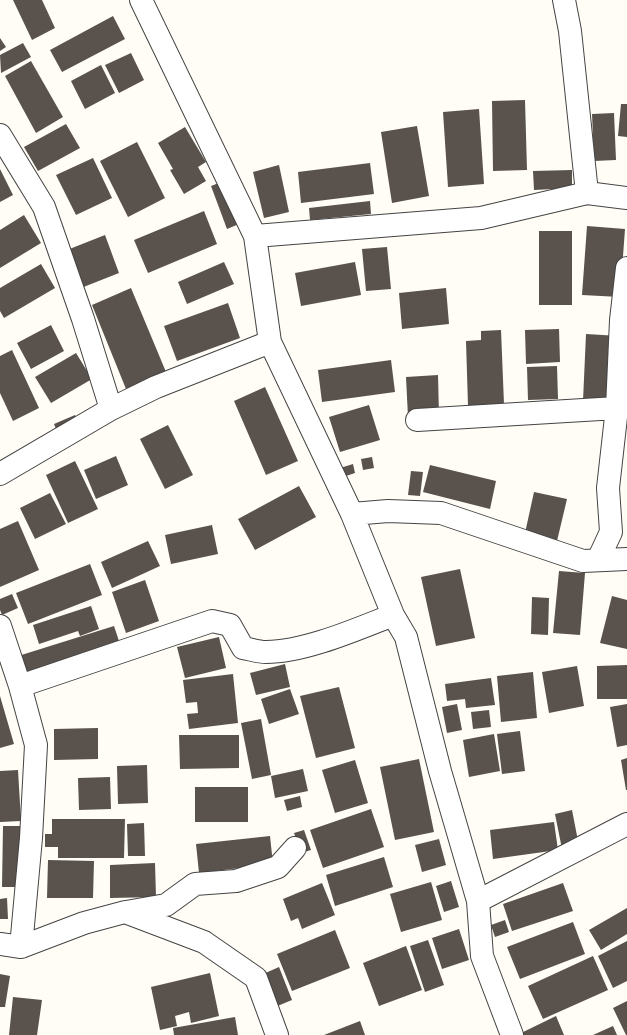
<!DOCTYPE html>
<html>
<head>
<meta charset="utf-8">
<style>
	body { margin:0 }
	canvas { display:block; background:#fffdf5 }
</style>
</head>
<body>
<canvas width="627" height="1035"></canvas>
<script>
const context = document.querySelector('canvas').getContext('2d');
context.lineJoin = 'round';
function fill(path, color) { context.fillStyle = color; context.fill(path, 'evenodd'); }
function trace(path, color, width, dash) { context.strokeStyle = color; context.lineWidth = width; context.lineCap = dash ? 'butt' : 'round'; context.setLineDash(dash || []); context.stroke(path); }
const building = new Path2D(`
	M13,0H42L55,28L32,40Z
	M113,16L125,39L62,72L50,50Z
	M0,38L6,47L0,51Z
	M23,43L31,57L1,73L0,55Z
	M131,53L144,80L119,93L105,65Z
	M31,61L63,117L36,133L5,76Z
	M101,65L115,93L85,109L71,81Z
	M525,100L527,170L493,171L492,101Z
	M621,104H627V137L618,136Z
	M479,109L484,184L448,187L443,112Z
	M614,113L616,160L594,161L592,114Z
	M66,124L80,148L38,171L24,147Z
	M417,126L429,196L392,203L381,132Z
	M185,127L206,162L198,167L206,181L184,194L170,170L173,169L158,143Z
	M137,142L165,198L128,217L100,161Z
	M93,158L112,198L76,215L56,175Z
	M370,163L374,194L301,203L298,172Z
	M279,165L289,212L264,218L253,172Z
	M0,169L13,195L0,202Z
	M572,170V188L534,190L533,171Z
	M224,181L239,224L227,229L211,186Z
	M370,201L371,214L310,220L309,208Z
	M204,211L217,244L148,273L134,240Z
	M24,215L41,243L0,268V230Z
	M587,226L625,229L620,297L582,295Z
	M539,231H572V305H539Z
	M105,235L119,273L81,288L67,250Z
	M387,247L391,289L366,291L362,249Z
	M224,262L234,284L187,304L178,282Z
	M355,262L361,295L301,306L295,273Z
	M41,264L55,288L4,318L0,311V288Z
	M131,288L166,372L126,389L92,305Z
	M446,288L449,324L402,329L399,293Z
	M228,303L240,338L177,361L164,326Z
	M51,325L64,351L31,369L17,343Z
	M559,329L560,362L526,364L525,330Z
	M501,330L504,404L468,406L466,341L481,340V331Z
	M586,334L619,336L616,402L583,401Z
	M12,350L39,408L13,421L0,393V356Z
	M76,353L92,379L51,403L35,377Z
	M391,360L395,392L322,402L318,370Z
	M557,366L558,399L528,400L527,367Z
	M438,375L439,415L408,417L406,377Z
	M265,387L298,461L266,475L234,401Z
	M369,405L380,440L340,452L329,417Z
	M75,415L80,425L58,434L54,424Z
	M168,425L193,475L165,489L140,439Z
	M116,456L128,485L96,499L84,470Z
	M372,457L374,468L363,470L361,459Z
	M75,461L98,509L68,523L46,475Z
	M353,464L355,473L340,478L337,469Z
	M430,465L496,481L490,509L423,492Z
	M411,471L423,472L420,496L408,495Z
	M299,486L316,517L255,550L238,519Z
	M534,492L567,499L557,541L525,533Z
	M50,493L66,524L35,539L20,508Z
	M18,521L39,570L0,587V529Z
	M212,525L218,554L171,564L165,535Z
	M148,541L160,566L112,588L101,562Z
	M90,564L102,595L28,624L16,593Z
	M460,569L475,638L436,646L421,577Z
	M559,571L585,573L580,635L553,633Z
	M145,580L159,621L126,633L112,592Z
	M12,594L18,608L2,615L0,610V599Z
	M612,596L627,600V649L600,643Z
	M532,597L549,598L548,635L531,634Z
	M91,606L99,629L80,636L78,631L39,644L33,625Z
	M114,626L120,644L21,676L15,657Z
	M219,637L226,668L185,678L177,647Z
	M285,664L290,687L256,695L250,673Z
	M627,665V699H597V666Z
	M577,666L584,706L549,713L542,672Z
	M533,672L537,718L501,722L497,676Z
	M233,674L238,723L189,729L187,714L198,713L197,702L186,703L183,680Z
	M491,678L495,705L466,708L465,699L447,701L445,684Z
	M339,687L355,748L316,758L300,696Z
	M290,689L299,714L269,724L261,699Z
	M0,696L14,744L0,748Z
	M457,704L462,730L447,733L442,707Z
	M627,704V745L617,747L610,707Z
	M489,710L491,727L473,729L471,712Z
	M261,719L271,775L252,779L241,723Z
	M98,728V759L54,760V729Z
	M520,731L525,771L502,774L497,734Z
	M494,734L500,771L469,777L463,740Z
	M179,735H239V768L180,769Z
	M627,758V790H626L621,760Z
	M419,759L434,832L395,840L380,767Z
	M355,760L368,803L335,813L322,770Z
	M147,765L148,803L118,804L117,766Z
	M303,769L308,791L275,798L271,776Z
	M18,770L21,821L0,822V771Z
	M110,777L111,809L79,810L78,778Z
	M195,787H248V822H195Z
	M300,796L302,807L287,811L284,800Z
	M371,809L384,847L323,868L310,830Z
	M572,810L579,846L562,849L555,814Z
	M52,819H125L124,858H58V847H45V834H52Z
	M554,822L558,850L493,859L490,830Z
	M144,823L145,856H128L127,824Z
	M3,826H22L21,887H2Z
	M304,830L311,850L301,853L294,833Z
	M270,836L273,864L199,873L196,844Z
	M439,839L446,865L422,872L415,845Z
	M384,857L393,887L335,906L326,875Z
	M48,860L94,861L93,898H47Z
	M155,863L156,897L110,898V865Z
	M451,881L459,907L444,912L436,886Z
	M431,882L442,920L401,932L390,894Z
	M322,883L335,915L302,929L298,918L291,921L283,899Z
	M563,883L573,911L512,931L503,904Z
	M7,898L8,919H0V899Z
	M627,908V934L601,950L589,930Z
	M505,920L509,932L495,937L491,925Z
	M573,922L585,954L520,979L507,947Z
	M459,929L469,960L442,969L432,938Z
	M335,930L350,968L292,991L277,954Z
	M428,940L444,985L425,992L410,946Z
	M627,941V981L613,988L598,956Z
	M406,946L422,990L379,1006L363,963Z
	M593,956L608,990L543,1019L528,986Z
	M279,967L292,1000L275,1007L261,975Z
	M210,973L219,1016L191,1023L189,1012L175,1016L177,1026L160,1030L151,987Z
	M0,974L10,976L5,1007H0Z
	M13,997L42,1000L37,1035H9Z
	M627,1001V1035H626L613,1008Z
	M556,1016L564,1035H517Z
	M235,1017L238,1035H174L173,1028Z
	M360,1021L365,1035H324Z
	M613,1026L617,1035H593Z`);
const minor = new Path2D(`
	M141,0L255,236L270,342L352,514L393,615L406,637L440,771L478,901L482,956L512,1035
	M564,0L570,31L587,193
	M0,135L44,207L83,319L111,409
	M255,236L481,218L587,193L627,198
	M417,420L617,408
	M0,474L111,409L156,387L270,342
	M352,514L388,511L441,513L583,561L627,559
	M598,560L611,532L608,488L617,408L621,320L627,268
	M0,626L20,686L36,745L31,838L21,947
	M20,686L212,621L230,625L243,648C250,649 258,652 266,652C305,652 357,629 393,615
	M478,901L627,824
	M126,912L166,905L195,884L236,881L278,867L295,848
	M0,944L21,947L84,923L125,912L204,942L256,978L277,1035`);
fill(building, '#5a524d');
trace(minor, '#444', 24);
trace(minor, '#fff', 22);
</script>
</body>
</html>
